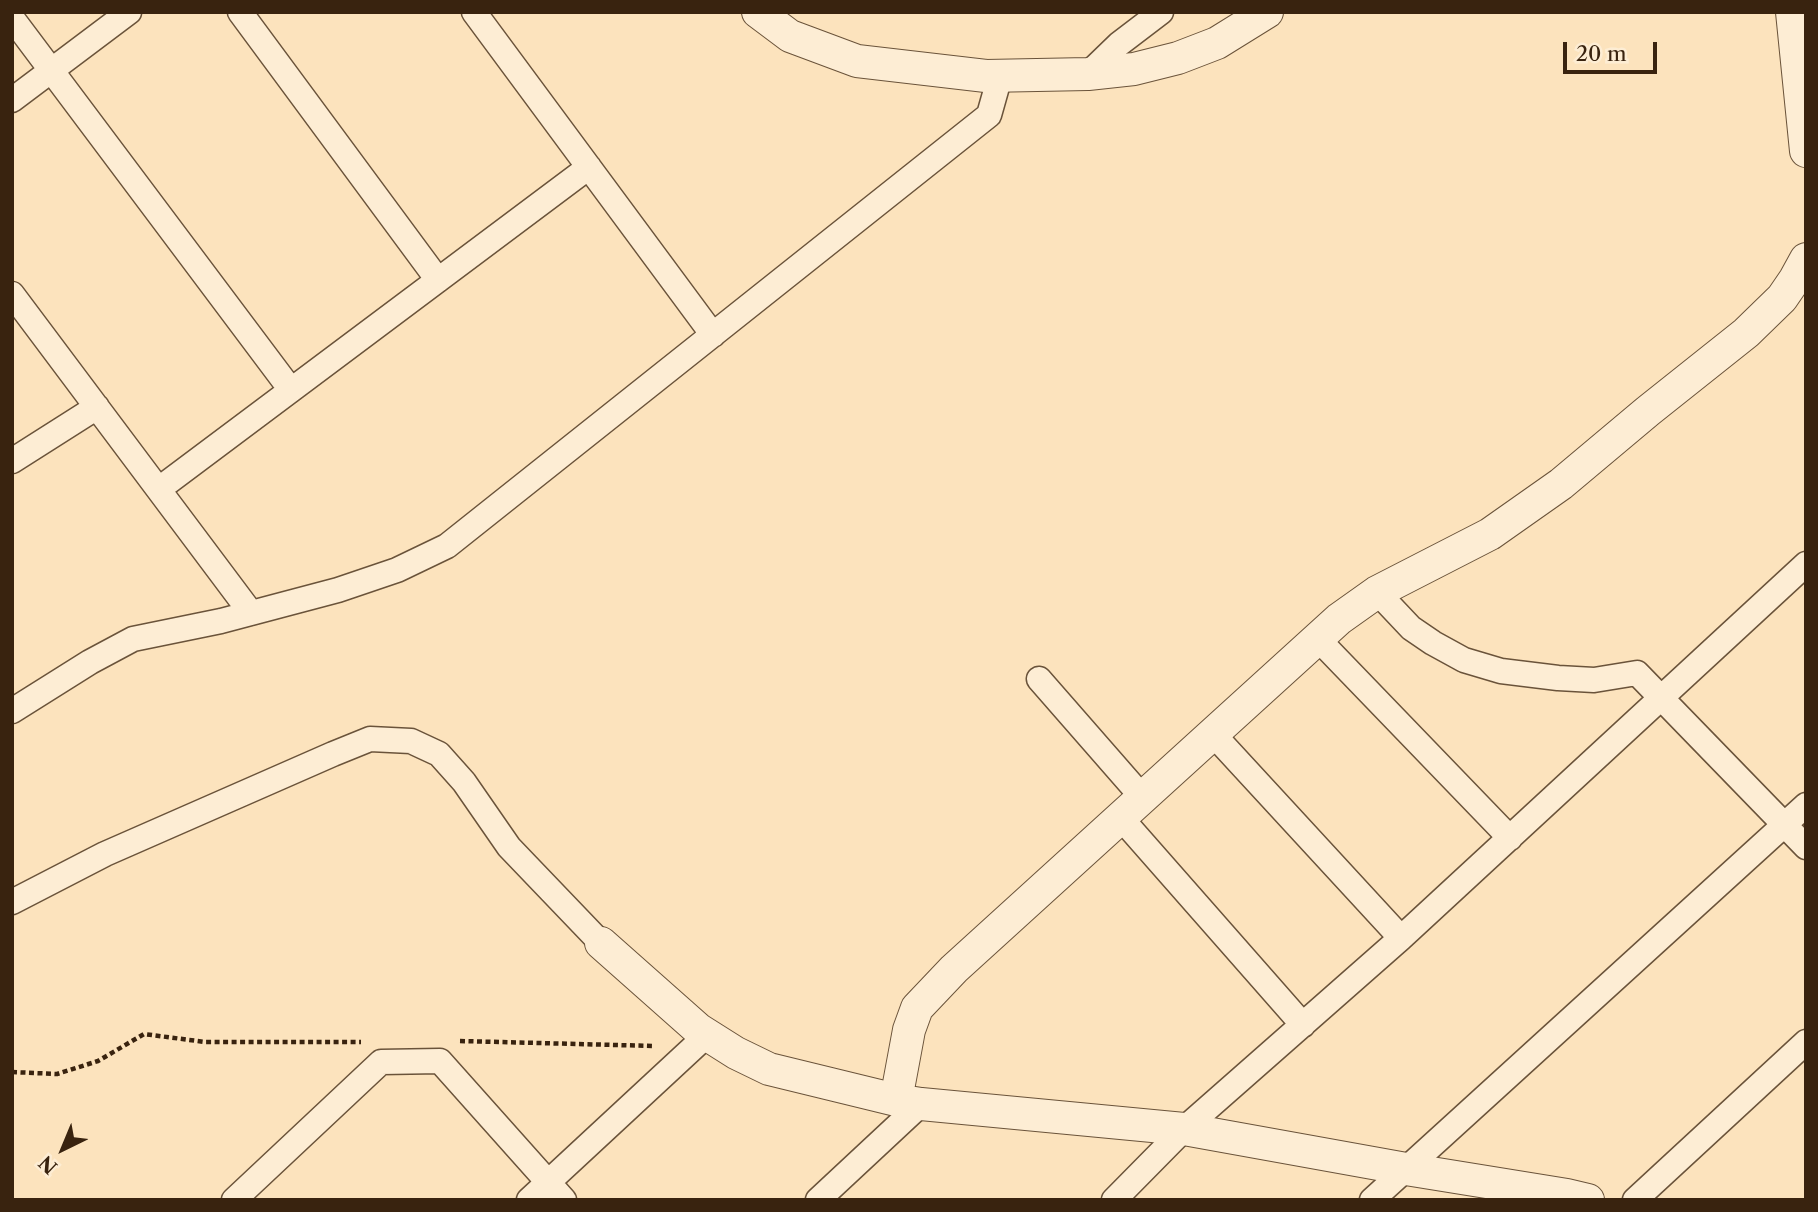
<!DOCTYPE html>
<html>
<head>
<meta charset="utf-8">
<style>
	body { margin:0 }
	#map { position:relative; width:1818px; height:1212px; overflow:hidden; background:#fce3bd; font-family:"Libre Caslon Text",serif }
	canvas { display:block }
	.frame { position:absolute; inset:0; border:14px solid #39230f; pointer-events:none }
	.north { position:absolute; left:28px; top:1114px; width:70px; height:70px; -webkit-text-stroke:5px #fdedd4; paint-order:stroke; rotate:223deg; font-size:19px; font-weight:700; line-height:28px; text-align:center; color:#39230f }
	.north::after { content:''; display:block; margin:auto; width:24px; height:32px; background:#39230f; clip-path:polygon(50% 0,100% 100%,50% 72%,0 100%) }
	.scale { position:absolute; left:1563px; top:42px; width:94px; height:32px; box-sizing:border-box; border:4px solid #39230f; border-top:0; padding-left:9px; font-size:21px; line-height:24px; white-space:nowrap; color:#39230f; -webkit-text-stroke:5px #fdedd4; paint-order:stroke }
</style>
</head>
<body>
<div id="map">
<canvas width="1818" height="1212"></canvas>
<div class="frame"></div>
<div class="north">N</div>
<div class="scale">20 m</div>
</div>
<script>
const context = document.querySelector('canvas').getContext('2d');
context.lineJoin = 'round';
function trace(path, color, width, dash) { context.strokeStyle = color; context.lineWidth = width; context.lineCap = dash ? 'butt' : 'round'; context.setLineDash(dash || []); context.stroke(path); }
const path = new Path2D(`
	M460,1041L655,1046
	M12,1072L57,1074L98,1061L144,1034L205,1042H361`);
const minor = new Path2D(`
	M240,12L438,280
	M474,12L713,335
	M12,18L291,390
	M1088,74L1119,44L1161,12
	M12,100L129,12
	M12,294L251,613
	M12,461L97,407
	M159,489L589,167
	M1377,592L1411,628L1433,643L1464,660L1501,671L1558,678L1594,680L1637,673L1806,847
	M1318,639L1510,838
	M1039,679L1143,798
	M12,711L90,662L133,639L221,621L338,590L397,570L447,546L989,115L1000,76
	M1213,734L1401,938
	M1121,818L1303,1025
	M12,902L105,854L333,754L370,739L411,741L439,754L464,782L509,847L601,943
	M234,1200L381,1062L440,1061L564,1200
	M529,1200L708,1034
	M818,1200L921,1104
	M1114,1200L1184,1129L1401,938L1806,564
	M1372,1200L1806,805
	M1635,1200L1806,1042`);
const tertiary = new Path2D(`
	M758,12L790,36L857,61L986,76L1088,74L1134,69L1178,58L1217,43L1267,12
	M1792,12L1806,151
	M601,943L698,1029L736,1053L769,1069L896,1100L921,1104L1184,1129L1406,1169L1567,1195L1588,1200
	M896,1100L909,1030L917,1008L954,969L1339,619L1377,592L1490,534L1561,484L1648,411L1746,333L1782,298L1795,279L1806,259`);
trace(minor, '#6a533a', 27);
trace(tertiary, '#6a533a', 34);
trace(path, '#39230f', 4.5, [5, 3.5]);
trace(minor, '#fdedd4', 24);
trace(tertiary, '#fdedd4', 32);
</script>
</body>
</html>
